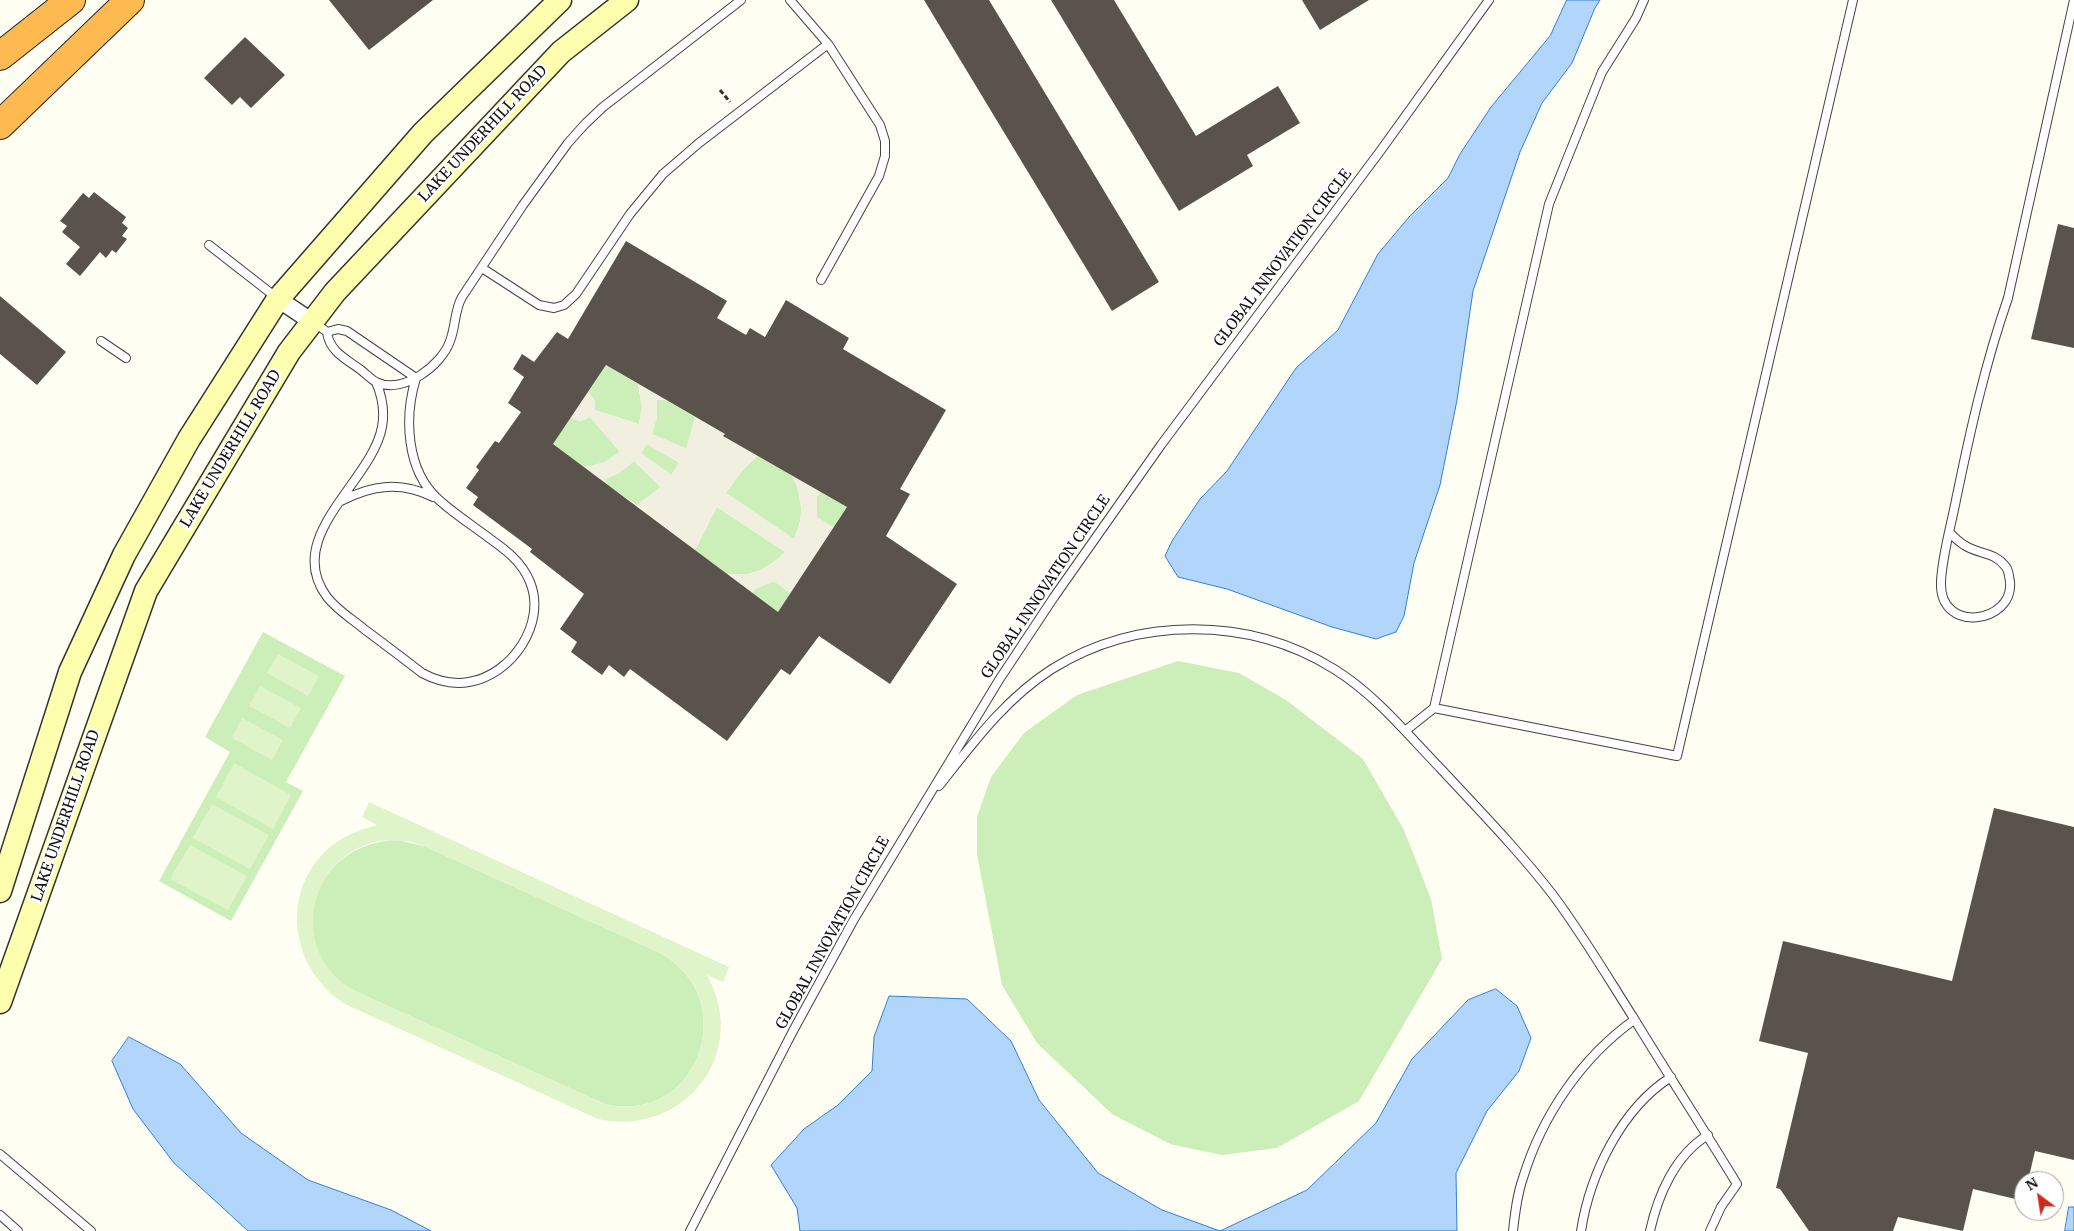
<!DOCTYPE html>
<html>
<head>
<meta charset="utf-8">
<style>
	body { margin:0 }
	#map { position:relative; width:2074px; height:1231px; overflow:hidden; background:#fffef3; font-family:Merriweather,serif }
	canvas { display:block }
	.north { position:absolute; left:2014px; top:1171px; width:50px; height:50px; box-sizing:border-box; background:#fff; border:1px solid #9f9f9f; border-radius:50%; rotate:329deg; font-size:14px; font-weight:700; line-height:20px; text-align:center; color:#101010 }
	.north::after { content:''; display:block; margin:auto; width:18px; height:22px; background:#ce2b1a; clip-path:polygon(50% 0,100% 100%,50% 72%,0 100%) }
</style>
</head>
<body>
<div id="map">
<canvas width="2074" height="1231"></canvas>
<div class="north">N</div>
</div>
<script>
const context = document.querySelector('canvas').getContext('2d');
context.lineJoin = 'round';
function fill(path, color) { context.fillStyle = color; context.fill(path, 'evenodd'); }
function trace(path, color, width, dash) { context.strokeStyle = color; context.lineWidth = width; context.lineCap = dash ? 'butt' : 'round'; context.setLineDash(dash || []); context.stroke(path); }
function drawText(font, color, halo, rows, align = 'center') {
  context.font = font + ' Merriweather,serif'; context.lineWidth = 5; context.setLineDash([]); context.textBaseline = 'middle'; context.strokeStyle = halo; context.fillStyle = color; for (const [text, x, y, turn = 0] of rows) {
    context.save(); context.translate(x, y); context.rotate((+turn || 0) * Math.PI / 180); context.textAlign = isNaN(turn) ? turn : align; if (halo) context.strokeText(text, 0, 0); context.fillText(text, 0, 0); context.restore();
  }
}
const green = new Path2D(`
	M606,365L638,384L642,407L639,424L595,410V401L588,392Z
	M657,400H665L695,417L687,449L652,434L657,417Z
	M590,417L620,452L603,463L583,467L553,444L570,418L581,421Z
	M647,444L680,463L671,475L641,453Z
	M758,455C767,460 786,468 792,475C806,493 803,520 794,539L726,493L741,472Z
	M634,461L661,487L637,505L607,485L605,479L619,473Z
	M821,492L847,507L834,528L817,517V496Z
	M717,507L785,552C773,565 745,582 726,574C715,569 704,558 695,550Z
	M774,581L790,593L778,612L752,593L755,589Z
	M263,632L345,676L286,782L303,791L231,921L159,881L230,752L205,737Z
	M1178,661L1239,673L1286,700L1363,759L1404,830L1431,899L1442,959L1359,1101L1277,1148L1222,1155L1170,1144L1112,1114L1037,1043L1002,985L977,854V817L991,777L1024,733L1077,695Z
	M398,840L426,847L658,952C744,997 699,1126 605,1104L357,992C279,952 308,842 398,840Z`);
const pitch = new Path2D(`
	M278,654L319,676L308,696L267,673Z
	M260,686L301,708L290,728L249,706Z
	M242,718L283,740L272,760L232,738Z
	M234,763L291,795L273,829L216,797Z
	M369,802L729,967L723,982L707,975C751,1054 683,1138 598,1119L347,1005C291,972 278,893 329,848C343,836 359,830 377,825L362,817ZM387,840L408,841L426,847L658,952C744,997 699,1126 605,1104L357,992C285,955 306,849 387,840Z
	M212,804L269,835L250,869L193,838Z
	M190,845L247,876L228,910L170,879Z`);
const plaza = new Path2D(`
	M638,384L665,400H657V417L652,434L686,448L695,417L725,434L724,436L758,455L741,472L726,493L794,539L800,524L801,508L797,487L791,474L821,492L817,496V517L834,528L790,593L774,581L755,589L752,593L726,574H747L760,570L776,561L785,552L717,507L695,550L637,505L660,487L634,461L619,473L605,479L607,485L583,467L603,463L620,452L590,417L581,421L570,418L588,392L595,401V410L639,424L642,407ZM647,444L679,462L672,475L641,453Z`);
const water = new Path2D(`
	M1567,0H1600L1595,8L1572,63L1542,103L1520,152L1473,291L1457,400L1440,485L1414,563L1404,616L1396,632L1376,639L1332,627L1227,589L1178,577L1165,556L1172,541L1200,499L1227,471L1296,368L1338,330L1378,254L1409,217L1448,178L1460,154L1491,107L1550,36Z
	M1496,989L1517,1006L1531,1038L1519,1071L1487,1111L1456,1173L1457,1231H800L797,1208L771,1165L804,1129L838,1105L872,1071L874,1037L889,996L967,999L1011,1041L1039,1100L1098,1173L1162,1210L1220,1231L1307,1190L1376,1123L1412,1059L1468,1000Z
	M129,1037L180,1064L241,1133L308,1180L391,1210L431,1231H248L174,1163L133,1109L112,1061Z
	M2069,1207H2074V1231H2065Z`);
const building = new Path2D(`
	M329,0H433L369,50Z
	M924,0H989L1159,282L1112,311Z
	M1051,0H1114L1196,136L1278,86L1300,123L1247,155L1253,166L1179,211Z
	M1302,0H1369L1320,30Z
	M245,37L285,75L251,108L240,97L232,105L204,78Z
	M94,192L126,217L122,223L128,228L122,236L127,239L116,253L112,250L106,258L100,252L80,276L66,264L80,247L62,232L67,226L60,221L83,193L89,198Z
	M2058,224L2074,228V348L2031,339Z
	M626,241L727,301L717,318L746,335L750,328L765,337L786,300L849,338L843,349L946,410L900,489L910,494L886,536L957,584L890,684L819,636L790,675L781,669L727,741L630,669L624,677L609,665L602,675L571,652L577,642L560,629L584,594L530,552L532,549L473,505L478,497L466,488L479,470L476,467L495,441L499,443L521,412L508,403L524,377L513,369L522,354L534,362L557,332L568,339ZM606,365L725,434L723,436L847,507L778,612L553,444Z
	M0,296L66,352L37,385L0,354Z
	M1994,808L2074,827V1160L2035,1151L2028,1181H2024V1201L1973,1189L1963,1231L1898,1217L1893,1231H1809L1780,1189L1776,1188L1808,1053L1759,1041L1783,941L1952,981Z`);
const path = new Path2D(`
	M720,90L730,102`);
const lane = new Path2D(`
	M790,0L828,44L880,125L885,141V156L879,176L821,280
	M209,245L277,298
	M482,268L539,305L554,308L564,305L576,294L630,214L663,174L699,143L828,44
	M315,323L327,332C329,351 346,359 361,370C366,374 371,379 376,382C403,395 442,365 450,341C456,326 454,311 462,297L523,205L568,143L585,124L603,107L741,0
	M327,332L338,329L347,331L416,378
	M101,341L126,358
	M376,382C382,396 385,411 382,427C372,482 282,536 327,597C337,610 352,619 364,629C384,644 403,658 422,673C437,681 452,685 469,682C512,675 547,623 530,582C522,562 506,550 489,538C472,525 453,513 438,499C406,470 404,417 416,378
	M341,501C372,485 401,481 433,497
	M1950,533C1954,537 1959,542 1964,545C1979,555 1994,551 2006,567C2009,571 2009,577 2010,582C2014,623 1939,635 1941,582C1942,556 1951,526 1956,500C1970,432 1985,364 2008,298L2074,0
	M1434,708L1677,756L1853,0
	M1405,731L1434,708L1549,204L1602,72L1636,18L1644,0
	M939,786C973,743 1005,699 1052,669C1137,616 1249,616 1334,669C1376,695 1407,734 1441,769C1479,810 1519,851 1553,895C1582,934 1607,976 1633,1017C1667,1073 1703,1128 1737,1184L1721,1207L1710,1231
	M0,1154L91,1231
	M0,1215L18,1231
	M690,1231L793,1031L853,921L999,680L1054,597L1161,445L1381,150L1489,0
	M1513,1231C1515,1213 1517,1195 1523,1178C1542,1116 1581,1058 1634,1020
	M1581,1231C1590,1174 1621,1109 1671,1077
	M1650,1231C1658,1195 1675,1155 1708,1135`);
const street = new Path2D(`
	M278,299L311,321`);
const secondary = new Path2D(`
	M0,891L70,672L124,555L189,439L278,299L423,133L560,0
	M0,1002L146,591L289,352L335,292L561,52L627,0`);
const highway = new Path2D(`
	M0,56L71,0
	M0,125L130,0`);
const streetNames = [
	["LAKE UNDERHILL ROAD",483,134,-47],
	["GLOBAL INNOVATION CIRCLE",1283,258,-53],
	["LAKE UNDERHILL ROAD",231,449,-59],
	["GLOBAL INNOVATION CIRCLE",1046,587,-56],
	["LAKE UNDERHILL ROAD",66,816,-71],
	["GLOBAL INNOVATION CIRCLE",833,933,-61]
];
fill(green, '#cceeb8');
fill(pitch, '#e0f4ca');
fill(plaza, '#f1efdf');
fill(water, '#b2d6fb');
trace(water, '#327fd9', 1);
fill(building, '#5a534b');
trace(lane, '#434343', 10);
trace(street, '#434343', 19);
trace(secondary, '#323232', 25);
trace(highway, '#212121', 30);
trace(path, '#323232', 3, [5, 2.5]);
trace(lane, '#fff', 8);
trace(street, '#fff', 16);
trace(secondary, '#fdffae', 22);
trace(highway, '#ffb951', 28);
drawText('15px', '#101010', '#fff', streetNames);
</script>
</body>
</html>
